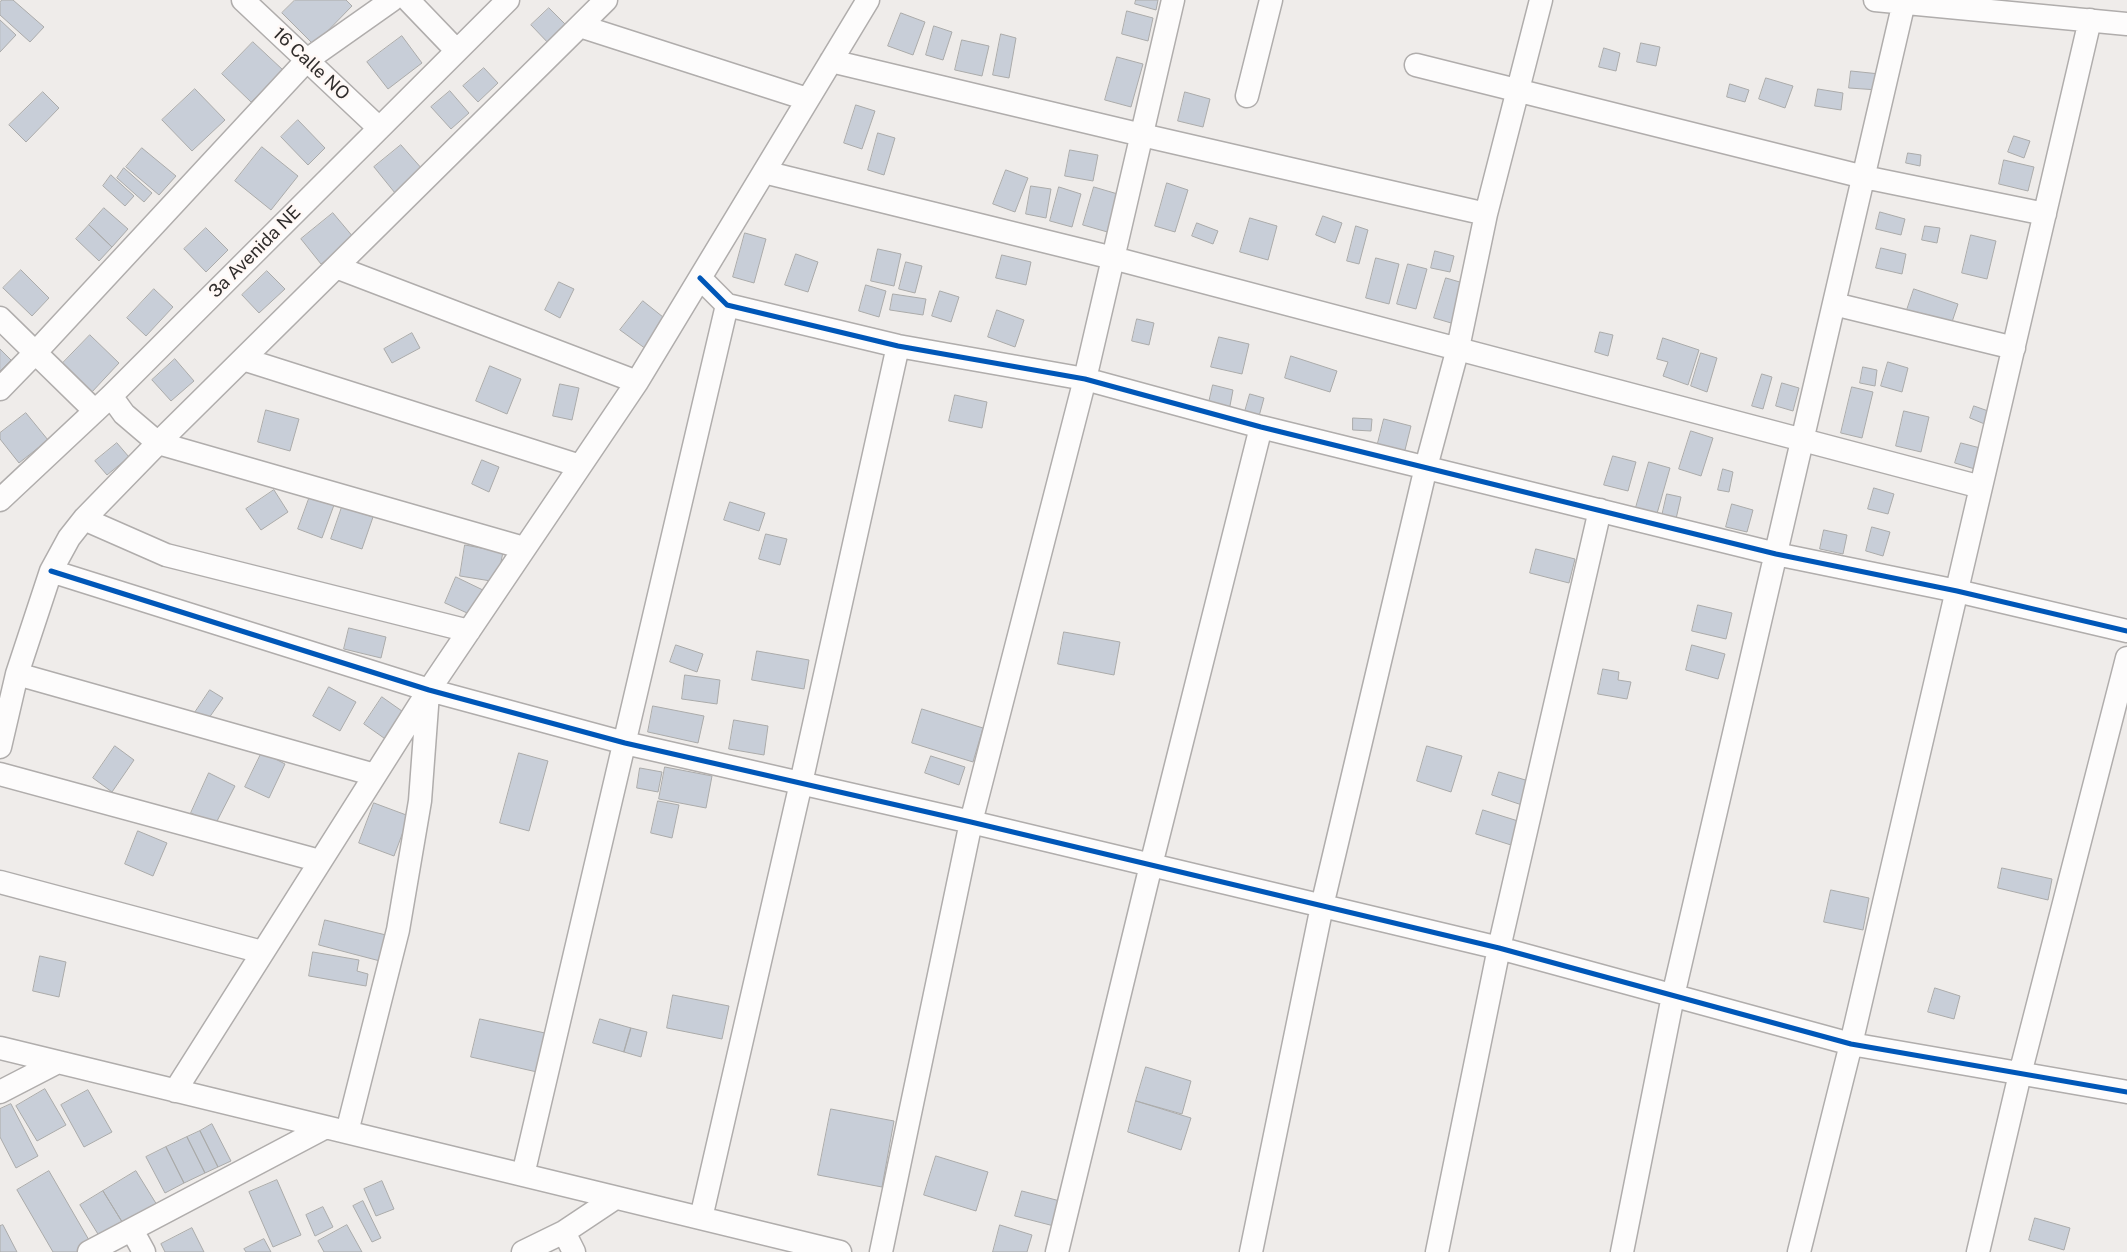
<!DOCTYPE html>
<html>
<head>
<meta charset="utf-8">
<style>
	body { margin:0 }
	canvas { display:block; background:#efecea }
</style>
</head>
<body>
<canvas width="2127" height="1252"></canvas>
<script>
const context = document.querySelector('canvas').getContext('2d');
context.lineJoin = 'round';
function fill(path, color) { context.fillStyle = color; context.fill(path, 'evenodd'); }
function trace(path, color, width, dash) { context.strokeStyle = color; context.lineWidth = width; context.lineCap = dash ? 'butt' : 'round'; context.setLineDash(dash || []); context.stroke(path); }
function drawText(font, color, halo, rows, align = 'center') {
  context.font = font + ' "Public Sans",sans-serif'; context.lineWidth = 4.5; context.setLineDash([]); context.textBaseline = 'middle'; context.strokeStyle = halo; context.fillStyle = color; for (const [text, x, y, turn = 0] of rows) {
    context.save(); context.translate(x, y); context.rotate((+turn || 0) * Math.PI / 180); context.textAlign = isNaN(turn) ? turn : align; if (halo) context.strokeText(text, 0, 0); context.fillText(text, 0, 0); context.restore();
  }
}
const building = new Path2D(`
	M2,0H13L44,27L30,42L0,15V3Z
	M295,0H346L352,6L314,45L282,13Z
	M1136,0H1158L1156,10L1135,4Z
	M549,8L569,28L551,46L531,25Z
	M1127,11L1153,18L1148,41L1122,34Z
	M901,13L925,22L913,55L888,46Z
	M0,20L16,35L0,52Z
	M934,26L952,32L943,60L926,55Z
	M1001,34L1016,38L1009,78L993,75Z
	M402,36L422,63L388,89L367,62Z
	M962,40L989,46L982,76L955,70Z
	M253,42L283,70L251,102L222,74Z
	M1641,43L1660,47L1656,66L1637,62Z
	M1604,48L1620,53L1616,71L1599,67Z
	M1117,57L1143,64L1131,107L1105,100Z
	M484,68L498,83L478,102L463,86Z
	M1851,71L1880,74L1878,90L1849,88Z
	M1766,78L1793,86L1785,108L1759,99Z
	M1730,84L1749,90L1745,102L1727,97Z
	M195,89L225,120L192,151L162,120Z
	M1818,89L1843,93L1841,110L1815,106Z
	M450,91L469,113L451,129L431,107Z
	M43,92L59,108L26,142L9,125Z
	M1185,92L1210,99L1203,127L1178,121Z
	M856,105L875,111L862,149L844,143Z
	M298,120L325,148L308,165L281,137Z
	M878,133L895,138L884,175L868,170Z
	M2014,136L2030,141L2024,158L2008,152Z
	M401,145L423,170L395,193L374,167Z
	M262,147L298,176L271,210L235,181Z
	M142,148L176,176L159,195L126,167Z
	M1070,150L1098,155L1093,181L1065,176Z
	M1908,153L1921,155L1920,166L1906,163Z
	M2004,160L2034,167L2028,191L1999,184Z
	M124,168L152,193L144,202L117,178Z
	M1006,170L1028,178L1015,212L993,204Z
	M111,175L134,196L125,206L103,186Z
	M1167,183L1188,190L1175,232L1155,226Z
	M1031,186L1051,189L1046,218L1026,214Z
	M1059,187L1081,194L1072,227L1050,221Z
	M1094,187L1121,195L1111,233L1083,225Z
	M104,208L128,229L112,247L89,225Z
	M1880,212L1905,219L1901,235L1876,229Z
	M333,213L354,238L321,264L301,239Z
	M1323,216L1342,223L1335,243L1316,235Z
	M1250,218L1277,226L1268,260L1240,252Z
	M1197,223L1218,231L1213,244L1192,236Z
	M89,225L112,247L99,261L76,239Z
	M1356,226L1368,230L1359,264L1347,261Z
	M1925,226L1940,228L1937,243L1922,240Z
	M206,228L228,250L206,272L184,249Z
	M745,233L766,239L754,283L733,277Z
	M1971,235L1996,241L1987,279L1962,273Z
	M1881,248L1906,254L1902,274L1876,268Z
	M878,249L901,254L894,286L871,281Z
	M1435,251L1454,256L1450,272L1431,268Z
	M796,254L818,262L808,292L785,285Z
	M1002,255L1031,262L1026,285L996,278Z
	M1376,258L1399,264L1389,304L1366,298Z
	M906,262L922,266L915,293L899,289Z
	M1408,264L1427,269L1416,309L1397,304Z
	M21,270L49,298L32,316L3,288Z
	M267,271L285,289L259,313L242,295Z
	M1446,278L1470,285L1458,325L1434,318Z
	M559,282L574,289L560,318L545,310Z
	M866,285L886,291L879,317L859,311Z
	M154,289L173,307L146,336L127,318Z
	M1914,289L1958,304L1949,331L1905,316Z
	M940,291L959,297L951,322L932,316Z
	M893,294L926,299L923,315L890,310Z
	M643,301L668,321L646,349L620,330Z
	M997,310L1024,320L1015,347L988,337Z
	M1137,319L1154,323L1149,345L1132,341Z
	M1600,332L1613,335L1608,356L1595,352Z
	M412,333L420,348L392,363L384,349Z
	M90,335L119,363L91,393L61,365Z
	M1219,337L1249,344L1242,374L1211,367Z
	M1663,338L1699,350L1688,385L1663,376L1668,362L1657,359Z
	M0,349L11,360L0,371Z
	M1701,353L1717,358L1707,392L1691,386Z
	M1291,356L1337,371L1330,392L1285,378Z
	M175,359L194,381L171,401L152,380Z
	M1888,362L1908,368L1902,392L1881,386Z
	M490,366L521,379L507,414L476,401Z
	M1863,367L1877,370L1875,386L1860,383Z
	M1762,374L1772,377L1763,409L1752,406Z
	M1782,383L1799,388L1793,411L1776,406Z
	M560,384L579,388L572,420L553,416Z
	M1213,385L1233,390L1229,411L1208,407Z
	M1852,387L1873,392L1862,438L1841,433Z
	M1250,394L1264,398L1258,420L1244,415Z
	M955,395L987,402L982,428L949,421Z
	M1974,406L1991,412L1987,425L1970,418Z
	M266,410L299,419L290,451L258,442Z
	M1904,411L1929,417L1921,452L1896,446Z
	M26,413L48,440L19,463L0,439V433Z
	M1353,418L1372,419L1371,431L1353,430Z
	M1384,419L1411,426L1403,458L1376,451Z
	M1691,431L1713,438L1701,476L1679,469Z
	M117,443L129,457L107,475L95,461Z
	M1961,443L1984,449L1978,470L1955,463Z
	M1613,456L1636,462L1628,491L1604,485Z
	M482,460L499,467L489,492L472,484Z
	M1649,462L1670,468L1656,517L1635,511Z
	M1723,469L1733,472L1729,492L1718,490Z
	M1874,488L1894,494L1888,514L1868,509Z
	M274,490L288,512L261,530L246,509Z
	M1667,494L1681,497L1676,519L1662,516Z
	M310,496L334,505L322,538L298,529Z
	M730,502L765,513L759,531L724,520Z
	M1732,504L1753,510L1747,532L1726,527Z
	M342,507L373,517L362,549L331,539Z
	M1872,527L1890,532L1883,556L1866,551Z
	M1824,530L1847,535L1843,554L1820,549Z
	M766,534L787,539L780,565L759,559Z
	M465,545L503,552L497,582L460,576Z
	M1536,549L1575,559L1569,583L1530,573Z
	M456,577L487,592L476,617L445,603Z
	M1698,605L1732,613L1726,639L1692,631Z
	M349,628L386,637L381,658L344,649Z
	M1064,632L1120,642L1114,675L1058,664Z
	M676,645L703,654L697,672L670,662Z
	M1692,645L1725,654L1718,679L1686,670Z
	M757,651L809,660L804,689L752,680Z
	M1603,669L1619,672L1618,680L1631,682L1627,699L1598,694Z
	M685,675L720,680L717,704L682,699Z
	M329,687L356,702L340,731L313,716Z
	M210,690L223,698L204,725L192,717Z
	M382,697L409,716L391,743L364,724Z
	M653,706L704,716L698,743L648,732Z
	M922,709L983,728L973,762L912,743Z
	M734,720L768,726L764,755L729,749Z
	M115,746L134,760L112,792L93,778Z
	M1427,746L1462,756L1451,792L1417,781Z
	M262,752L285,764L269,798L245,787Z
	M519,753L548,761L529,831L500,823Z
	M931,756L965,767L959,785L925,773Z
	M665,767L712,776L706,808L659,799Z
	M640,768L662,772L658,792L637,788Z
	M1499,772L1532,782L1525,806L1492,795Z
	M209,773L235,786L215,825L191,813Z
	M658,801L679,805L672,838L651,833Z
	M374,803L409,816L394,856L359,843Z
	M1483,810L1518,821L1511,845L1476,834Z
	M138,831L167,843L153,876L125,864Z
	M2002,868L2052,879L2048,900L1998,888Z
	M1831,890L1869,898L1863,930L1824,922Z
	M325,920L386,935L380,961L319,945Z
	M313,952L359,960L357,971L368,974L366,986L309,976Z
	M40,956L66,962L59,997L33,991Z
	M1935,988L1960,996L1954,1019L1928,1012Z
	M673,995L729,1006L722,1039L667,1028Z
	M480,1019L545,1033L537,1072L471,1057Z
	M600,1019L631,1028L624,1052L593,1043Z
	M631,1028L647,1032L641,1057L624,1052Z
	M1146,1067L1191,1081L1182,1114L1136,1101Z
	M45,1089L66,1125L37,1141L16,1106Z
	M88,1090L112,1132L84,1147L61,1105Z
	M1136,1101L1191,1118L1181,1150L1128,1132Z
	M11,1104L38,1156L16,1168L0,1137V1109Z
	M831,1109L894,1121L882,1187L818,1175Z
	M212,1124L231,1161L218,1167L200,1131Z
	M200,1131L218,1167L205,1173L187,1137Z
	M187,1137L205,1173L184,1183L166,1147Z
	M166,1147L184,1183L165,1193L146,1157Z
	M936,1156L988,1172L976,1211L924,1195Z
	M49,1171L93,1247L85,1252H53L17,1190Z
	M136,1171L157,1205L124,1225L103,1191Z
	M277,1180L301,1235L273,1247L249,1192Z
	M382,1181L394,1209L376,1216L364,1189Z
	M103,1191L124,1225L101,1239L80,1205Z
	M1022,1191L1060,1201L1054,1226L1015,1216Z
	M363,1201L381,1238L372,1242L353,1206Z
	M323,1207L333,1227L315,1236L306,1215Z
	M2035,1218L2070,1228L2064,1250L2029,1240Z
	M3,1225L17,1252H0V1226Z
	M347,1225L362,1252H324L318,1241Z
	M1000,1225L1032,1235L1027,1252H993Z
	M192,1228L204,1252H165L161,1244Z
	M264,1239L271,1252H246L244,1249Z`);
const minor = new Path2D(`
	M243,0L379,128
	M408,0L456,50
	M1875,0L2127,24
	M580,26L807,99
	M831,61L1142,135L1486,214
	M1416,65L1864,177L2045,214
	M1247,96L1271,0
	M764,172L1113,258L1981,487
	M336,267L637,382
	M700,278L727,305L898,346L1085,379L1261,427L1776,554L1957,591L2127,631
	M1834,304L2014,348
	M0,318L95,411
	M243,359L580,466
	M0,389L35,353L307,60L392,0
	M111,396L124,414L158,443L524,548
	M0,500L111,396L508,0
	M84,519L166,555L469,631
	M51,571L429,690L625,743L971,822L1499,948L1851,1044L2127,1092
	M17,674L375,775
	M0,747L17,674L51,571L69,538L84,519L158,443L606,0
	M0,774L320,861
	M0,882L262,952
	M0,1048L840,1252
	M175,1091L429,690L637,382L868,0
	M0,1092L58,1062
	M347,1132L398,930L420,801L428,693
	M523,1175L727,305
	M701,1218L801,783L898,346
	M132,1230L144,1252
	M564,1232L574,1252
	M89,1252L326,1127
	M523,1252L564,1232L615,1198
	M881,1252L971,822L1085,379L1173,0
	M1057,1252L1151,865L1261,427
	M1251,1252L1322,906L1426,467L1458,348L1486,214L1541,0
	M1437,1252L1499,948L1600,510
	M1622,1252L1673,996L1904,2
	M1799,1252L1851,1044L2090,20
	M1978,1252L2020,1074L2127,658`);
const cycleway = new Path2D(`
	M700,278L727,305L898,346L1085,379L1261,427L1776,554L1957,591L2127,631
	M51,571L429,690L625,743L971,822L1499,948L1851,1044L2127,1092`);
const streetNames = [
	["16 Calle NO",311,64,43],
	["3a Avenida NE",255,252,-45]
];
fill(building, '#c8ced8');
trace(building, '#ababaa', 1);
trace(minor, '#b0adac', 25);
trace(minor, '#fdfcfc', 22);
trace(cycleway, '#0057b8', 5);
drawText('18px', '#302d2c', '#fff8f5', streetNames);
</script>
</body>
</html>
